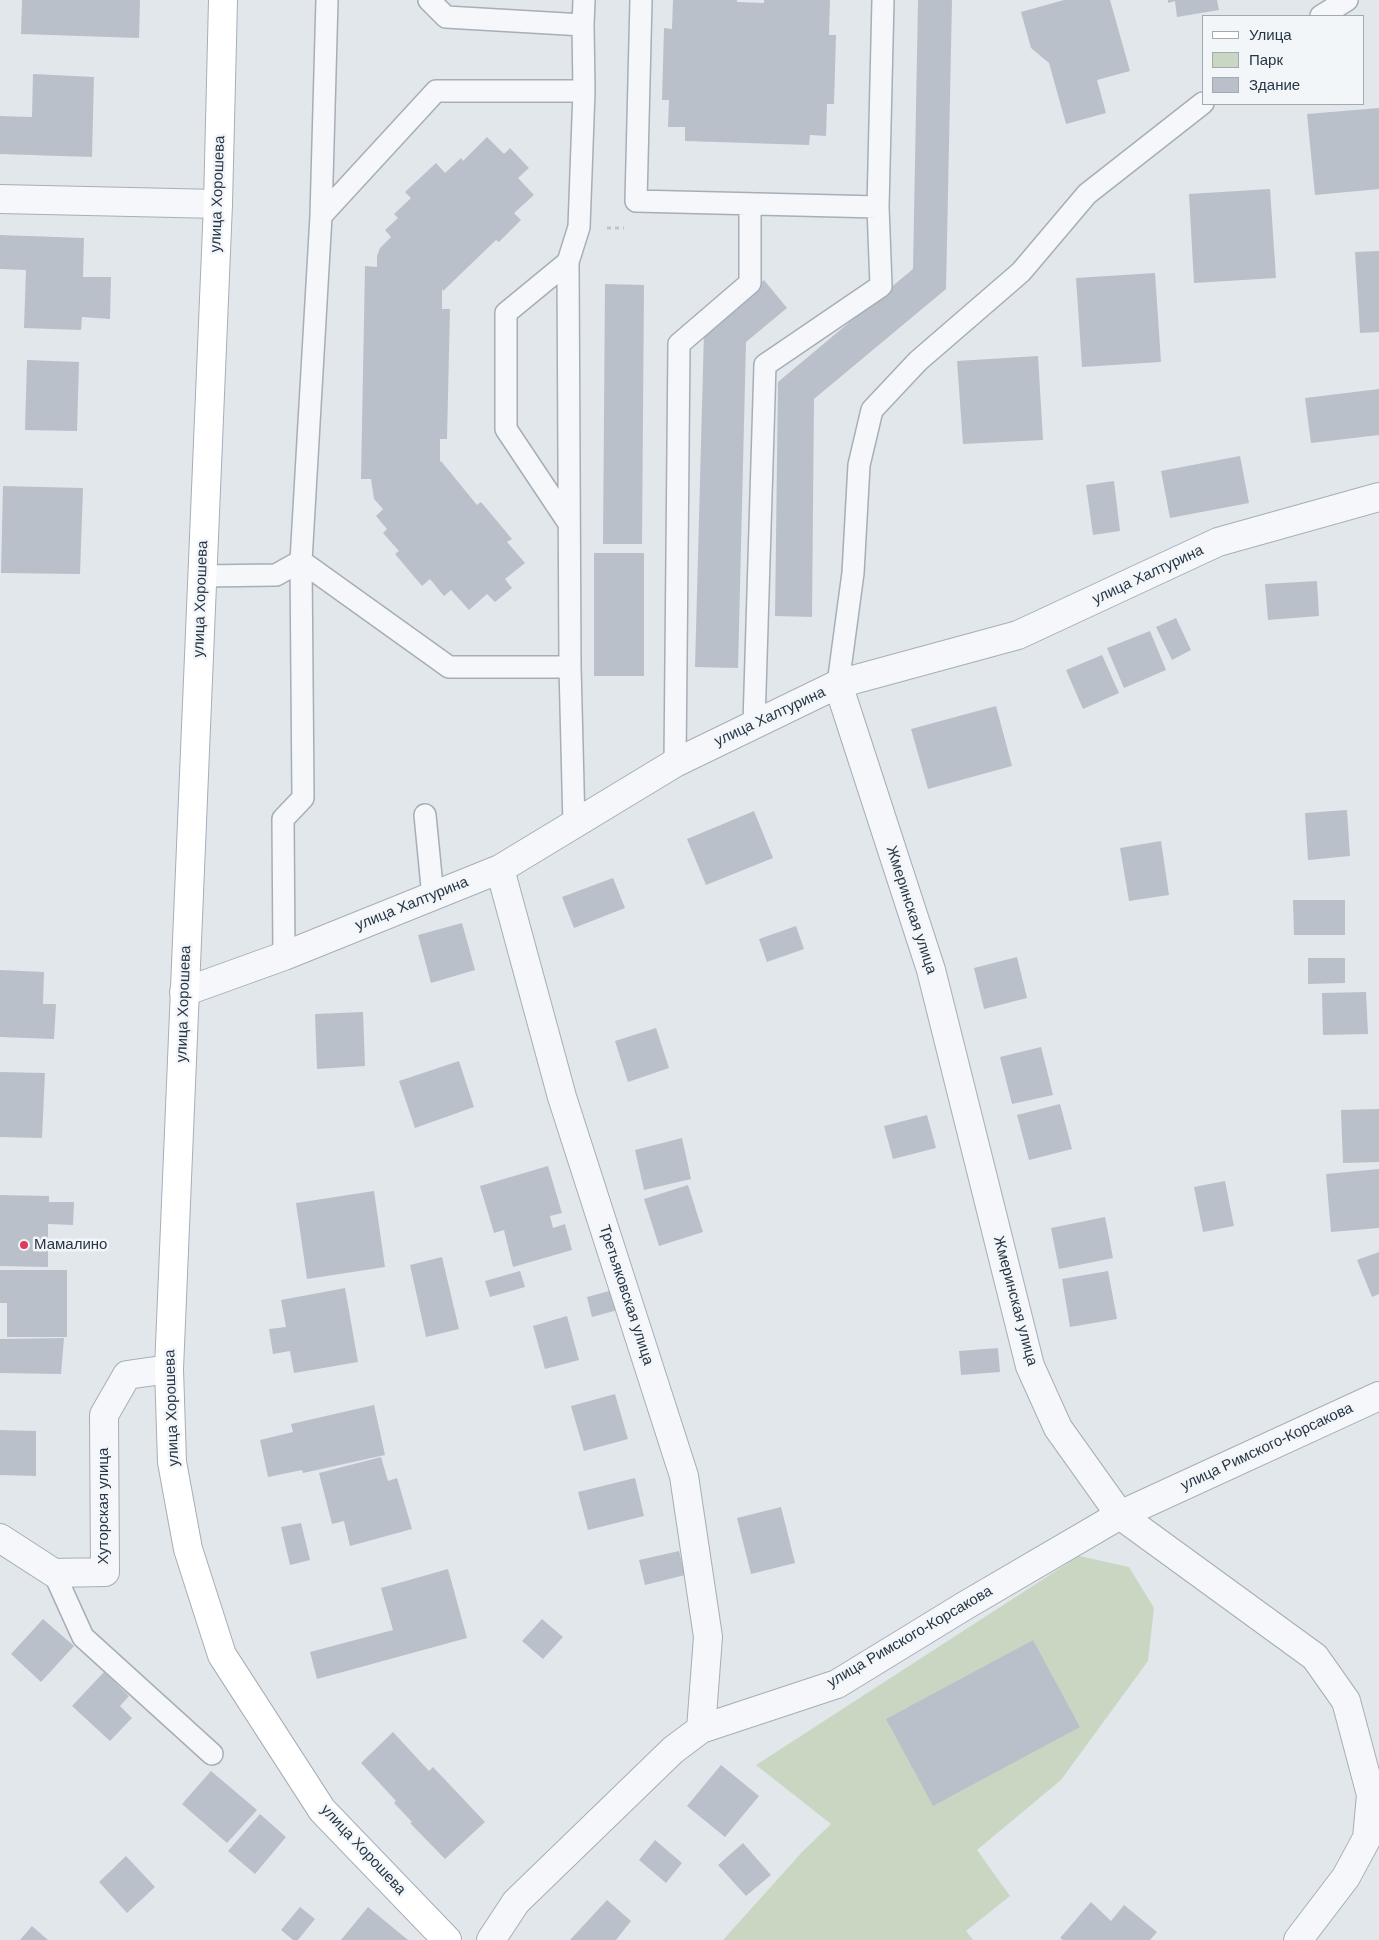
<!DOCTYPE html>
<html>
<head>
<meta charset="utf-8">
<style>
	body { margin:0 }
	#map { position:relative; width:1379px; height:1940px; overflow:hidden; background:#e2e7ec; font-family:Arial,sans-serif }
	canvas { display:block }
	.legend { position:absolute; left:1202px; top:15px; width:162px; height:90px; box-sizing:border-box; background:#f2f6f9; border:1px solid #a1a9b1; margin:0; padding:6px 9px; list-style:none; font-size:15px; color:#283546 }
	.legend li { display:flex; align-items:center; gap:10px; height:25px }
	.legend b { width:25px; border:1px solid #a1a9b1 }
</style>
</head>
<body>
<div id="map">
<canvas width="1379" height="1940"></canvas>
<ul class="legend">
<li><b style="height:6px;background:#fff"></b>Улица</li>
<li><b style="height:14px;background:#c9d7c2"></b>Парк</li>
<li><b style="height:14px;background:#b9c0ca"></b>Здание</li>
</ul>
</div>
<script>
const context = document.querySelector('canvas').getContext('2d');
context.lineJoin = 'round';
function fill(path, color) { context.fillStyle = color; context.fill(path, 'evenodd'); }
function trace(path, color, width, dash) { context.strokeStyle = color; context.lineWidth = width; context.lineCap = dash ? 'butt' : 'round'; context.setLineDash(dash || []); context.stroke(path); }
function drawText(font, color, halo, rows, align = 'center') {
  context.font = font + ' Arial,sans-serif'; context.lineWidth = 5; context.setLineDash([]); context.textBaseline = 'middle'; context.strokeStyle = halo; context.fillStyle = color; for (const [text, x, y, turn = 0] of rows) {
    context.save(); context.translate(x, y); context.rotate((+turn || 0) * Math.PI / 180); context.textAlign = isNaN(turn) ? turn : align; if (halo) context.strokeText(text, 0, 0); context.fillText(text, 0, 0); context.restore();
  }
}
const green = new Path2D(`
	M1079,1556L1129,1567L1154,1608L1148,1661L1061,1780L977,1850L1010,1896L966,1931L973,1940H723L803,1851L831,1824L756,1765Z`);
const building = new Path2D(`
	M22,0H140L139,38L21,34Z
	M673,0H737V2L764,3V0H830L829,35H836L834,104H827L826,136L810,135L809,145L685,141V127H668L669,100H662L664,28L672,29Z
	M918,0H952L946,289L814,399L812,617L775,616L778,382L913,269Z
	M1064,0H1110L1130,71L1097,80L1106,113L1066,124L1049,63L1031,48L1021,12Z
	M1168,0H1217L1219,10L1177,17L1175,1L1168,3Z
	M33,74L94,77L92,157L0,154V116L32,117Z
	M1379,108V189L1315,195L1307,114Z
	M487,137L504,154L510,148L529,168L518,178L534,195L514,213L521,220L499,242L496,240L443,291L442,289V309H450L447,439H440V462L441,461L477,505L481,502L512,539L507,542L525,563L505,579L512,588L495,602L487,594L469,610L451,590L444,596L430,579L422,586L395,554L399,551L383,533L387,529L376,516L383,509L374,499L371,479H361L365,266L377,267V256L380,248L391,237L385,230L398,218L394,214L411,198L405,192L436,163L445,173L461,158L463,161Z
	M1270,189L1276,278L1194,283L1189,194Z
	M0,235L84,238L83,277H111L110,319L82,317L81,330L24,328L26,270L0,269Z
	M1379,251V332L1360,333L1355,252Z
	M1155,273L1161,362L1082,367L1076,278Z
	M764,280L787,308L746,342L738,668L695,667L704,331Z
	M605,284L644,285L642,544H603Z
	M1038,356L1043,440L963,444L957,361Z
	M27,360L79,362L77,431L25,430Z
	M1379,389V435L1311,443L1305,398Z
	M1240,456L1249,503L1170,518L1161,471Z
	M1114,481L1120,531L1093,535L1086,485Z
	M3,486L83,488L80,574L1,573Z
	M594,553H644V676H594Z
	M1317,581L1319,616L1268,620L1265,584Z
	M1176,618L1191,650L1172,660L1156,627Z
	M1150,631L1166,670L1124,688L1107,648Z
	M1102,655L1119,693L1083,709L1066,670Z
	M996,706L1012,766L928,789L911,729Z
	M1347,810L1350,856L1308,860L1305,813Z
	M754,811L773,858L706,885L687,839Z
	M1161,841L1169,895L1129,901L1120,848Z
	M613,878L625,908L574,928L562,897Z
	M1293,900H1345V935H1294Z
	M462,923L475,970L431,983L418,935Z
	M796,926L804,949L767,962L759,939Z
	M1017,957L1027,998L984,1009L974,968Z
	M1308,958H1345V983L1308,984Z
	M0,970L44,972L43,1004H56L54,1039L0,1037Z
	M1366,992L1368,1034L1323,1035L1322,993Z
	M363,1012L365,1066L317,1069L315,1014Z
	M656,1028L669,1068L628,1082L615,1041Z
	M1041,1047L1053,1095L1012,1104L1000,1057Z
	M459,1061L474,1107L415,1128L399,1081Z
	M0,1072L45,1073L42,1138L0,1137Z
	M1060,1104L1072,1149L1029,1160L1017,1115Z
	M1379,1109V1162L1343,1163L1341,1110Z
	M927,1115L936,1148L893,1159L884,1126Z
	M682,1138L691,1179L644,1190L635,1150Z
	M548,1166L562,1213L550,1216L553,1228L565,1224L572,1250L513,1267L504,1230L494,1233L480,1186Z
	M1379,1169V1228L1331,1232L1326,1174Z
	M1225,1181L1234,1226L1203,1232L1194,1187Z
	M688,1185L703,1232L659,1246L644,1199Z
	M374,1191L385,1267L307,1279L296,1203Z
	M0,1195L49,1196V1202H74L73,1225L48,1224V1267L0,1266Z
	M1105,1217L1113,1258L1059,1269L1051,1228Z
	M1379,1252V1294L1372,1297L1357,1260Z
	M442,1257L459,1329L426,1337L410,1265Z
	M0,1270H67V1337H7V1303H0Z
	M520,1271L525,1287L490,1297L485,1281Z
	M1108,1271L1117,1319L1070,1327L1062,1279Z
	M345,1288L358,1362L294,1373L290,1351L273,1354L269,1329L286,1327L281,1300Z
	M620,1288L625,1308L592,1317L587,1297Z
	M567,1316L579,1360L545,1369L533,1326Z
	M64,1338L61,1374L0,1373V1339Z
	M998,1348L1000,1372L961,1375L959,1351Z
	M615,1394L628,1439L584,1451L571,1406Z
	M374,1405L385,1455L303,1473L302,1470L268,1477L260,1440L293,1432L291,1424Z
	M0,1430L36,1431V1476L0,1475Z
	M381,1457L388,1481L397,1478L412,1529L350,1546L344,1521L332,1524L319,1473Z
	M635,1478L644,1516L588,1530L578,1492Z
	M781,1507L795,1563L751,1574L737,1518Z
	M301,1523L310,1560L290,1565L281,1527Z
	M679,1551L685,1575L645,1585L639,1560Z
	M448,1569L467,1638L317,1679L310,1652L393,1630L381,1588Z
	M43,1619L74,1646L41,1682L11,1654Z
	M542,1619L563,1637L543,1659L522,1641Z
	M1033,1640L1080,1727L933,1806L886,1719Z
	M104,1672L129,1696L120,1706L132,1718L110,1741L72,1706Z
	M393,1732L429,1771L433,1767L485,1822L445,1859L410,1823L412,1822L394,1803L396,1801L361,1763Z
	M721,1765L759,1796L725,1837L687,1806Z
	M211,1771L257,1810L227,1843L182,1804Z
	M260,1814L286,1837L255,1874L228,1851Z
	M655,1840L682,1863L666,1883L639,1860Z
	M743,1843L771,1875L746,1896L718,1865Z
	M126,1856L155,1887L127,1913L99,1882Z
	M607,1900L631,1921L616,1940H570Z
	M1091,1902L1111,1921L1124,1905L1157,1932L1150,1940H1063L1060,1938Z
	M300,1907L315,1919L298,1940H293L281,1930Z
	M368,1907L408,1940H341Z
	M32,1926L48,1940H20Z`);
const path = new Path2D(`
	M607,228H624`);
const lane = new Path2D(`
	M429,0L446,17L583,25L584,0
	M641,0L636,201L878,207L883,0
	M1321,16L1347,0
	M321,216L436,91H584
	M568,262L506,313V429L568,522
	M301,561L449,667H570L568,262L579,227L584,91L583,25
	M202,576L276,575L301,561L321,216L327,0
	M570,667L574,825
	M838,684L853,573L859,465L872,410L918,361L1021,272L1087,194L1203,103
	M754,723L765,365L881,286L878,207
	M675,763L679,344L750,283V204
	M425,815L433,897
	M284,956L283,819L303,798L301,561
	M54,1573L83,1637L212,1754`);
const street = new Path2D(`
	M0,199L218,204
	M838,684L931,970L1030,1366L1058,1428L1120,1515L1315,1657L1346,1701L1371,1795L1379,1796
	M500,869L562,1097L684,1476L708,1637L701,1729
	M184,992L284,956L500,869L675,763L838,684L1018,635L1218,542L1379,497
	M0,1538L54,1573L105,1572L104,1415L127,1375L169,1369
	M491,1940L516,1902L673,1750L701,1729L837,1684L966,1605L1120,1515L1379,1396
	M1298,1940L1346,1877L1367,1838L1371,1795`);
const secondary = new Path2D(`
	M223,0L218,204L169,1369L172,1462L188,1549L222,1655L322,1810L447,1940`);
const markers = [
	[24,1245,5,"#dd3b61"]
];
const streetNames = [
	["улица Хорошева",218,194,-88],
	["улица Халтурина",1148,575,-25],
	["улица Хорошева",201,599,-88],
	["улица Халтурина",770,717,-25],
	["улица Халтурина",412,904,-22],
	["Жмеринская улица",911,910,72],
	["улица Хорошева",184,1004,-88],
	["Третьяковская улица",626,1295,72],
	["Жмеринская улица",1015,1301,75],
	["улица Хорошева",172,1408,-92],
	["улица Римского-Корсакова",1267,1447,-25],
	["Хуторская улица",104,1506,-90],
	["улица Римского-Корсакова",910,1637,-30],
	["улица Хорошева",363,1850,47]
];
const poiNames = [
	["Мамалино",34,1245]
];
fill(green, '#c9d7c2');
fill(building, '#b9c0ca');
trace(lane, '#a6aeb7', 24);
trace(street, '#a6aeb7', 30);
trace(secondary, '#a6aeb7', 30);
trace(path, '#c0c5cb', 3, [4, 4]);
trace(lane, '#f5f7fa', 21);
trace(street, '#f5f7fa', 28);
trace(secondary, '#fff', 28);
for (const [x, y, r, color] of markers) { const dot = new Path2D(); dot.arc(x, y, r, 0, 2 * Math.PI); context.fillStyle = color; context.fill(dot); trace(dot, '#f2f6f9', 2); }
drawText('15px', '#283546', '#f2f6f9', streetNames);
drawText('15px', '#283546', '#f2f6f9', poiNames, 'left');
</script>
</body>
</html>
